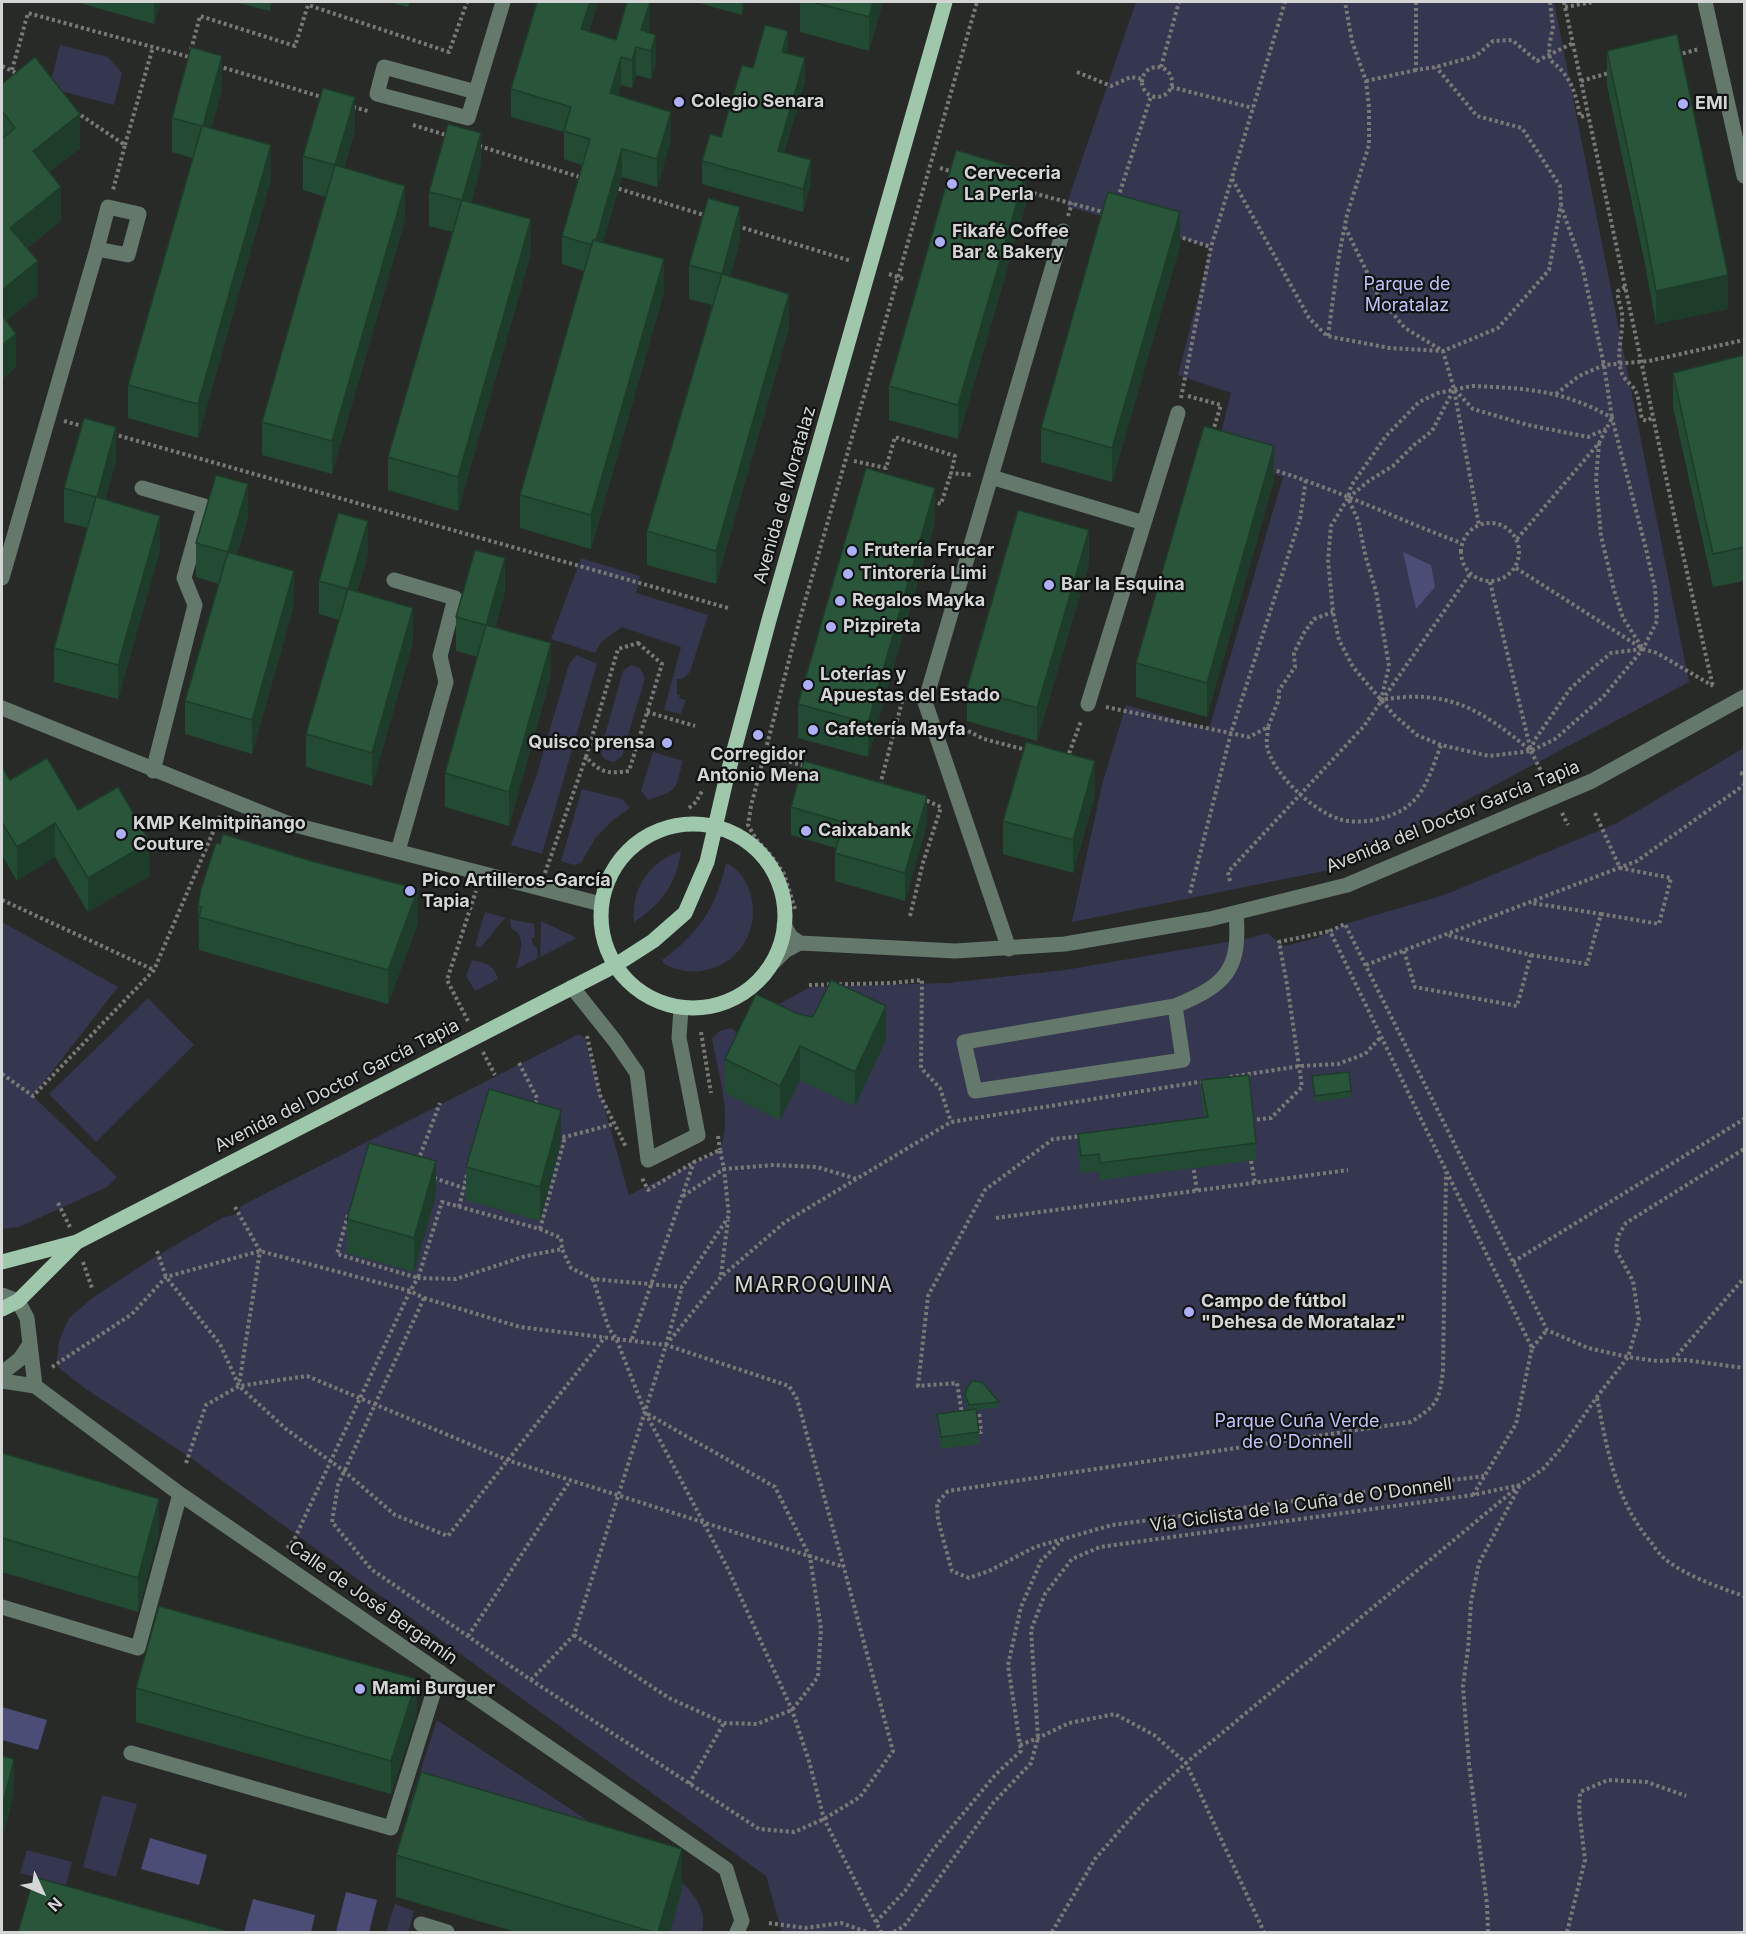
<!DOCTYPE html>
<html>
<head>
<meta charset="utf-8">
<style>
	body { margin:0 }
	#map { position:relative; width:1746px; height:1934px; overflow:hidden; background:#282a28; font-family:Inter,sans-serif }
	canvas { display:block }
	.frame { position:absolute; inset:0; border:3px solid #d4d6d5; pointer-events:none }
	.north { position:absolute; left:12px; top:1862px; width:60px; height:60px; -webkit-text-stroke:4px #111212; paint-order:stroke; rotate:134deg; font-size:16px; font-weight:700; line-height:24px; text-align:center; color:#d4d6d5 }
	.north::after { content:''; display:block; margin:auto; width:21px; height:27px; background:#d4d6d5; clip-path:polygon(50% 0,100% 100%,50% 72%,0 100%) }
</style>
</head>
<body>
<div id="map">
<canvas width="1746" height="1934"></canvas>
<div class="frame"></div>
<div class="north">N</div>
</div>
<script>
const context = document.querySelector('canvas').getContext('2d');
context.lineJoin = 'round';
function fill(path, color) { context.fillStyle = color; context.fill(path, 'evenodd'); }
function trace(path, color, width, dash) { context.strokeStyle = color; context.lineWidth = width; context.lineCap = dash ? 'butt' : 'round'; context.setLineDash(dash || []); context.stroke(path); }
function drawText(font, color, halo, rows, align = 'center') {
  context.font = font + ' Inter,sans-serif'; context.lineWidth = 4.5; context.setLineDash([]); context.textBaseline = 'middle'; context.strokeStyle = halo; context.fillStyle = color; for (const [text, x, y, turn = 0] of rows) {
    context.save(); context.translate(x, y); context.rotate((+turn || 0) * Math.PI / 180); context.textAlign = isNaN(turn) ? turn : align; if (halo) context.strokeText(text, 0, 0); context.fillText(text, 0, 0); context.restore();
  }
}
const green = new Path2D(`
	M1136,2H1554L1689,682L1339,868L1072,922L1102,785L1126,705L1209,729L1283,477L1215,456L1231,393L1178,375L1211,247L1066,206Z
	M60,45L108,57L122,73L114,105L49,88Z
	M581,558L640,576L636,593L708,615L690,672L682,679H677V695H680L679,698L686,700L681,714L664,710L681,647L622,627L602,641L595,653L551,639Z
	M577,655L597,664L596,667L542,854L511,845L536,777L569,664Z
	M631,665L640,668L645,678L622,756L614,762C605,760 601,758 601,749L623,671Z
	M1744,748V1932H782L766,1876L188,1456L86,1389L59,1368L57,1362L59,1341L69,1318L95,1296L158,1255L224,1217L237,1214L241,1206L579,1034L585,1038L629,1195L720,1150C733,1116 718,1073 712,1039L720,1031L731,1028L739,1034L781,1003L810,987L947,983L1065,970L1250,938L1267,933L1284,946L1317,938L1345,924L1444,895L1617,823Z
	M653,752L683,761C674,793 679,789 648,800L641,791Z
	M582,789L622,799L630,808L613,820L596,837L581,863L574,865L561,861Z
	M681,851C677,883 661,905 634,922C631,888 649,862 681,851Z
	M726,863C736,867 743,876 747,885C765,923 741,967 700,971C687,973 676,969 664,964L662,960C699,933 716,908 726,863Z
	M485,912L506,918C496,926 490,938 481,947L475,946Z
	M510,919L534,924L535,937L532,938L533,946L537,947L538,958L516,969C519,955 528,936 511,928Z
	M541,921L577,938L540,957Z
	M2,922L118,987L33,1096L117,1177L107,1187L19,1227L2,1229Z
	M472,960C485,963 494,964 498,979L475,991L466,976Z
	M148,998L194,1045L96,1142L49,1094Z
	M437,1720L686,1886C698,1900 707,1914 702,1932H670L483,1831L408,1809Z
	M102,1795L137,1804L116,1877L83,1867Z
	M27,1850L72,1862L66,1885L20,1873Z
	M395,1904L414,1911L408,1932H386Z`);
const water = new Path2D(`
	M1403,552L1431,565L1435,587L1416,609Z
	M2,1707L47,1720L38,1750L2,1740Z
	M150,1838L207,1855L199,1885L141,1869Z
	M346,1892L377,1900L369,1932H336Z
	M253,1899L315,1915L311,1932H244Z`);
const path = new Path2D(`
	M1416,2V70L1436,67L1476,56L1493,41L1512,40L1537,61L1573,43
	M1550,2L1553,27L1549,47L1550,60C1571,76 1576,93 1580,117L1588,115
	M1564,2L1675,519L1713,687
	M1565,7L1593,2
	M191,50L200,16L295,46L308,5L449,52L467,2
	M1677,55L1699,49
	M2,66L20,75
	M218,66L325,98
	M1142 82a15 15 0 1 1 30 0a15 15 0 1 1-30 0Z
	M1161,67L1179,2
	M12,70L28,13L193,58
	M1077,72L1111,86L1131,77L1142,79
	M1366,81L1416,70
	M1581,81L1612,72
	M1171,87L1253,108
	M353,107L368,111
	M76,112L125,145L113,190
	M413,125L449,136
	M125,145L153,47
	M479,146L583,178
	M940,168L953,172
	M1232,179L1309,318L1327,336L1389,348L1443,351L1498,328L1549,270L1561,205L1560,186L1522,128L1477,116L1436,67
	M613,187L707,216
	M1022,190L1107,213
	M1118,198L1151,96
	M1068,216L1072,203
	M737,226L851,261
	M1345,227L1379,297L1405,328L1443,351L1454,389L1479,525
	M1177,236L1211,247
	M889,274L906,280
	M1625,287L1618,291C1617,300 1621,305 1622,314C1624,334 1615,353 1622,374C1625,381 1633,385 1636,392C1639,399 1640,410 1642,419L1647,421L1653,417
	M1328,336L1339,255L1347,215L1369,145V107L1366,81L1352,41L1345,2
	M1472,386C1525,388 1564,390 1612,418L1646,549L1655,588L1657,621L1643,649L1603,697L1555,739L1531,751L1489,756L1441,745L1417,735L1394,715L1353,667L1339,640L1333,612L1328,560L1331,526L1348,498L1351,486L1386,436L1419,402L1438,393Z
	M1556,394L1579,376L1604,365L1649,361L1744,340
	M1188,396L1221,405L1213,431
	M1181,398L1211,247L1285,2
	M64,421L86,427
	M113,434L728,608
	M1599,443L1596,479L1601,536L1614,590L1623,618L1643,649L1611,653L1593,668L1570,689L1534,741L1531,751C1482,710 1448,688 1381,700L1389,666L1376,591L1366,558L1358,520L1348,498L1370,480L1393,466L1414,445L1432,431L1454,389L1473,409L1528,425L1588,437L1606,429
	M854,461L886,468L895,437L955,456L951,473L972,475
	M1271,469C1336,489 1397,519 1461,543
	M932,501L941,504L951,473
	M1461 552a29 29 0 1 1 58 0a29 29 0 1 1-58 0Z
	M1517,539L1599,443L1612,418L1604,365L1582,265L1561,206
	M1516,568L1643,649L1657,653L1713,686
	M1490,582L1531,751L1547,783
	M638,643L662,664L629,771C607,774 601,773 586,757L618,649Z
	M1106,707L1249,737L1268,727L1279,699V690L1295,667L1294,653L1304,633L1314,619L1333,612
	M647,712L695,726
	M952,723L984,739L1026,750
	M1268,727C1268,733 1266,740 1267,746C1272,773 1313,811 1339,819C1358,825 1385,820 1402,810C1425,797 1432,768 1441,745
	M772,757L808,767
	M1067,759L1081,721
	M1740,773L1744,774
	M880,785L903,698H907
	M689,808L696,802L702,791H704
	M1562,813L1568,825
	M1595,813L1620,868L1671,878L1659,924L1601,914
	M545,873L586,757
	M1230,881L1228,872L1364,726L1470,574
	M1190,893L1231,733L1300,519L1306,479
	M2,900L154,970
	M795,909L784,874L772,857L756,839L748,825L751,806L799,622L977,2
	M910,916L923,863L941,807L923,799
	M1404,951L1415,987L1517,1006L1531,955L1447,935
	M1531,955L1587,964L1601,914L1532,903
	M1366,965L1637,861L1744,785
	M809,985L892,983L922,980L921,1068L940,1088L951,1122
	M468,1021L447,980L476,891
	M701,1032L711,1093
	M587,1036L600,1095L626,1147
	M483,1052L495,1075
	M519,1063L537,1098L535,1106
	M2,1074L33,1096L154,970L220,816
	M1230,1077L1300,1066L1338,1064L1365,1054L1381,1037
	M1251,1120L1271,1118L1302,1087L1288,990L1279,942L1330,931
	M557,1134L565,1137L614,1124
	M718,1136L720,1150
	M418,1161L440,1103
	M1251,1161L1255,1183
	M1193,1164L1197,1191
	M434,1178L464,1188
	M683,1196L724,1169L774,1165L817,1167L857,1179
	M58,1203L70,1227
	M235,1207L260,1251L239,1385
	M459,1207L467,1175
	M348,1215L337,1254L418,1278L442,1202L540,1229L561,1238L562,1249
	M996,1218L1348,1170
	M540,1229L565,1137
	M157,1251L166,1277L220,1344L239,1386L286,1429L344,1471L395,1515L448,1536L605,1337
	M83,1262L92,1288
	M1513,1262L1744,1119
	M721,1275L728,1220
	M593,1279L609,1329L616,1338L645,1412L728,1569L792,1710L809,1761L824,1819L881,1932
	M424,1298L520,1327L666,1345L789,1386L797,1399L844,1568L893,1751L860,1797L824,1819L794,1832L759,1829L531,1680L371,1569L332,1522L338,1485Z
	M632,1339L694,1162
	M666,1345L721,1277L785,1222L951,1122L1205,1081
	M1532,1348L1547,1330
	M1673,1360L1744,1278
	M52,1367L132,1314L166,1277L260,1251L410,1291L424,1298
	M1597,1398C1607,1449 1616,1502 1651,1542C1655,1548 1660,1555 1666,1560C1689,1577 1718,1587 1744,1596
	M974,1413H979L981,1432H979
	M964,1414H962L957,1383L918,1386L928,1296L985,1190L1053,1139L1083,1136
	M186,1463L206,1405L239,1386L307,1376L510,1461L844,1567
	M1473,1495L1516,1424L1532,1348L1330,931L1345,924L1547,1330L1588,1348L1628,1357L1657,1361L1685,1360L1744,1368
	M1063,1539L1035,1547L989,1571L969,1578L952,1571L938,1520L937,1503L948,1491L1411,1422C1437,1405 1439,1402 1443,1371L1446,1172
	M287,1548L294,1540L410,1291L418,1278L456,1279L526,1256L562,1249L571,1268L593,1279L682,1287L729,1216L724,1169L720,1150L694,1162L648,1190L642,1178
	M574,1635L669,1698L724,1723L757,1724L792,1710L818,1677L821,1629L810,1557L775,1487L646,1413
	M468,1636C503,1585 535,1532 570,1481
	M531,1680L574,1635L666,1345L682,1287
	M1020,1745L1038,1738L1069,1723L1115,1714L1154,1735L1186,1763L1264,1932
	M689,1784L724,1723
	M876,1922L905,1891L932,1851L996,1774L1021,1751L1008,1665L1021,1607L1041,1561L1063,1539L1112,1525L1484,1476
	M769,1923L805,1928L841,1923L867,1932
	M894,1932L904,1926L913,1914L994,1802L1031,1763L1038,1738L1031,1630L1045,1594L1072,1559L1100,1547L1473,1495L1520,1485L1543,1469L1563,1446L1596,1398L1628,1357L1639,1320L1633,1281L1616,1250L1618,1236L1626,1223L1744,1149
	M1052,1932L1095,1859L1143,1804L1186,1763L1520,1485
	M1488,1932L1487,1904L1469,1764L1463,1686L1468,1649L1471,1602L1479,1563L1519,1487
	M1567,1932L1585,1860L1579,1810L1580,1792L1608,1780L1647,1782L1686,1796`);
const minor = new Path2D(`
	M1705,2L1744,176
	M476,92L384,67L377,94L468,118L503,2
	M991,477L1144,523
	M142,488L204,506L184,578L195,605L153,771
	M2,578L97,249L108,207L139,214L128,255L97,249
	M394,580L455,598L440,656L446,682L398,851
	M1088,704L1178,413
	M2,708L287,823L601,904
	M784,925L791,937L800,943L955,951L1065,944L1210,919L1347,885L1592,781L1744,697
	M1009,949L925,702L1063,231
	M773,963L785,951L800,943
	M572,987L615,1041L637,1073L648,1160L698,1135L679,1038L681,1008
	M1175,1006L1183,1060L975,1091L964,1042L1175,1006C1226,985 1241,970 1236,913
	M2,1295L18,1301L27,1318L35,1386
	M2,1373L20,1359L30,1344
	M2,1381L35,1386L180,1494L726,1869L742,1921L737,1932
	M2,1607L138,1648L180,1494
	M131,1753L391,1828L440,1672
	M421,1924L447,1932`);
const major = new Path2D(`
	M601 916a92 92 0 1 1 184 0a92 92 0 1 1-184 0Z
	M2,1262L77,1242L614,966L653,941L685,913L707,862L726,780L769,620L945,2
	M2,1309L18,1301L77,1242`);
const wall = new Path2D(`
	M76,2H161L154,24Z
	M234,2H272L270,11Z
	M389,2H410L408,7Z
	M537,2H598L589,32L616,40L650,30L649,33L656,63L651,79L636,75L632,88L621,85L618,96L671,140L657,187L622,177L603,242L664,292L591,549L520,528V495L584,271L562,264V236L582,165L564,159V132L511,117V89Z
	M695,2H745L742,15Z
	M800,2H883L869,51L800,32Z
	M1607,51L1728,309L1656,324L1645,264L1607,85Z
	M788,54L805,82L784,153L811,183L803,212L702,184V161L721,137L753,68Z
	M2,84L80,148L49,172L61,221L27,248L38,295L6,320L16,367L2,379Z
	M222,89L211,129L271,179L198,438L128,418V385L193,158L172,152V118Z
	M355,131L344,168L405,220L332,474L262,455V422L326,197L303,190V156Z
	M481,166L471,203L531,253L458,511L388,490V457L453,232L429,226V192Z
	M1026,204L958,439L889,420V386Z
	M740,241L730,276L789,328L716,584L647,565V531L712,305L689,299V265Z
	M1180,246L1112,482L1041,462V428Z
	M1744,355V581L1713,587L1673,407V373Z
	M116,461L105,500L160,550L118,699L54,682V648L88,528L64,522V488Z
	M1274,480L1207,717L1136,697V663Z
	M248,518L237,555L294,605L252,754L185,734V701L219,584L196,577V543Z
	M935,522L868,757L798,738V704Z
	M368,555L357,592L413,642L372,786L306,767V734L339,620L319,614V581Z
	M1089,564L1037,741L967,721V688Z
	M505,592L495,628L551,676L509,826L445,807V773L478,657L456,651V617Z
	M2,767L10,780L150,876L88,912L55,857L17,881L2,855Z
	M1095,795L1073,873L1003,854V821Z
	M791,807L927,824L905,901L835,881V853L836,848L791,835Z
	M198,906L418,923L388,1004L199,950Z
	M798,1014L886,1040L855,1106L800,1080L780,1120L725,1093V1059Z
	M1312,1076L1351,1091V1097L1315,1102Z
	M1201,1080L1256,1143V1160L1100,1180L1099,1171L1081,1173L1078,1150V1134L1205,1118L1201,1096Z
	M561,1144L540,1221L466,1200V1167Z
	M436,1195L414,1272L347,1253V1219Z
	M965,1395L999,1402V1407L976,1410L979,1432V1444L941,1449L937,1426V1414L968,1410L965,1400Z
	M2,1453L159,1533L138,1612L2,1572Z
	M136,1688L417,1713L391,1794L136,1722Z
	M396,1855L682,1890L670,1932H516L396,1897Z`);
const shadedWall = new Path2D(`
	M154,2H161L154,24Z
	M270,2H272L270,11Z
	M590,2H598L581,57V29Z
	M650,2V30L644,49L641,30Z
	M742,2H745L742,15Z
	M873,2H883L869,51V17Z
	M788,31V54L782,52Z
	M656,35V63L651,79V51Z
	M636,47V75L632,88V60Z
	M222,56V89L203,160V126Z
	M621,57V85L610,121V93Z
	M805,58V82L778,174V151Z
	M355,97V131L335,199V165Z
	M671,112V140L657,187V159Z
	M80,114V148L33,185V151Z
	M481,133V166L462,234V200Z
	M271,145V179L198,438V404Z
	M622,149V177L594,274V246Z
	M811,160V183L803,212V189Z
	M1026,171V204L958,439V405Z
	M405,186V220L332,474V441Z
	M61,187V221L10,261V228Z
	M740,207V241L722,308V274Z
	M1180,212V246L1112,482V448Z
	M531,219V253L458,511V477Z
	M664,259V292L591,549V515Z
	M38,261V295L2,324V290Z
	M1728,275V309L1656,324V291Z
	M789,294V328L716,584V551Z
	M16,334V367L2,379V345Z
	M116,427V461L97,531V497Z
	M1274,446V480L1207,717V683Z
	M248,484V518L228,586V552Z
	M935,488V522L868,757V723Z
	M160,516V550L118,699V665Z
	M368,521V555L348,623V589Z
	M1089,530V564L1037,741V708Z
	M505,558V592L486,659V625Z
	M294,571V605L252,754V720Z
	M413,608V642L372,786V753Z
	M551,643V676L509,826V792Z
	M1095,761V795L1073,873V840Z
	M927,796V824L905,901V873Z
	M55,823V857L17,881V847Z
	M150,842V876L88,912V878Z
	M418,889V923L388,1004V970Z
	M886,1006V1040L855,1106V1072Z
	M800,1046V1080L780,1120V1086Z
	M561,1110V1144L540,1221V1187Z
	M436,1161V1195L414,1272V1238Z
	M159,1499V1533L138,1612V1578Z
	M417,1679V1713L391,1794V1761Z
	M14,1759V1793L2,1842V1808Z
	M682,1849V1890L670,1932H658Z`);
const building = new Path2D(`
	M537,2H590L581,29L616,40L627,2H650L641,30L656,35L651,51L636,47L632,60L621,57L610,93L671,112L657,159L622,149L596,240H593L592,245L562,236L590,139L564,131L571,107L511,89Z
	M812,2H873L869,17Z
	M765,25L788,31L782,52L805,58L778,151L811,160L803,189L702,161L710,134L721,137L742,65L753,68Z
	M1677,34L1728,275L1656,291L1645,231L1607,51Z
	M191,47L222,56L203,126L271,145L198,404L128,385L202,126L172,118Z
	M35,57L80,114L33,151L61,187L10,228L38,261L2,290V139L15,128L2,111V84Z
	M323,88L355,97L335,165L303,156Z
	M448,124L481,133L462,200L429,192Z
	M956,150L1026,171L958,405L889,386Z
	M335,165L405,186L332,441L262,422Z
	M1108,192L1180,212L1112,448L1041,428Z
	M708,198L740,207L722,274L689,265Z
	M462,200L531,219L458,477L388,457Z
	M593,240L664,259L591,515L520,495Z
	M722,274L789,294L716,551L647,531Z
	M2,315L16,334L2,345Z
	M1744,355V547L1713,554L1673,373Z
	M84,418L116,427L97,497L160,516L118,665L54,648L96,497L64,488Z
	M1204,426L1274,446L1207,683L1136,663Z
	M866,468L935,488L868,723L798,704Z
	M216,475L248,484L228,552L196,543Z
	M1018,510L1089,530L1037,708L967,688Z
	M338,513L368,521L348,589L319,581Z
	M475,550L505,558L486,625L551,643L509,792L445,773L486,625L456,617Z
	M228,552L294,571L252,720L185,701Z
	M348,589L413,608L372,753L306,734Z
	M1026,742L1095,761L1073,840L1003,821Z
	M47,758L78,810L118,787L150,842L88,878L55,823L17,847L2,822V767L10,780Z
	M804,761L927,796L905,873L835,853L843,822L791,807Z
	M223,834L315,862L418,889L388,970L199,917L202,907L198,906L201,889L216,843L220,844Z
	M831,980L886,1006L855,1072L800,1046L780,1086L725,1059L756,994L798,1014L813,1017Z
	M1349,1072L1351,1091L1315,1096L1312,1076Z
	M1249,1075L1256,1143L1100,1163L1099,1154L1081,1156L1078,1134L1208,1117L1201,1080Z
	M489,1089L561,1110L540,1187L466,1167Z
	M369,1143L436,1161L414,1238L347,1219Z
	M972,1381L982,1382L999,1402L969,1405L965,1395L967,1388Z
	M976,1409L979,1432L941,1437L937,1414Z
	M2,1453L159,1499L138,1578L2,1538Z
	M159,1606L417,1679L391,1761L136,1688Z
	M2,1756L14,1759L2,1808Z
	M421,1772L682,1849L658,1932H653L396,1855Z
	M34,1877L231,1932H18Z`);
const markers = [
	[679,102,6,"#adaffb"],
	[1683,104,6,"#adaffb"],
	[952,184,6,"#adaffb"],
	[940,242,6,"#adaffb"],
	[852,551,6,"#adaffb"],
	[848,574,6,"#adaffb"],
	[1049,585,6,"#adaffb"],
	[840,601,6,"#adaffb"],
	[831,627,6,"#adaffb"],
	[808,685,6,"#adaffb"],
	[813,730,6,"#adaffb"],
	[758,735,6,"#adaffb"],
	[667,743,6,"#adaffb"],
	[806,831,6,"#adaffb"],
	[121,834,6,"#adaffb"],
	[410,891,6,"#adaffb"],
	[1189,1312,6,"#adaffb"],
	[360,1689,6,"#adaffb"]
];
const poiNames = [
	["Colegio Senara",691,102],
	["EMI",1695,104],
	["Cerveceria",964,174],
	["La Perla",964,195],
	["Fikafé Coffee",952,232],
	["Bar & Bakery",952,253],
	["Frutería Frucar",864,551],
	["Tintorería Limi",860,574],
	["Bar la Esquina",1061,585],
	["Regalos Mayka",852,601],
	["Pizpireta",843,627],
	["Loterías y",820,675],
	["Apuestas del Estado",820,696],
	["Cafetería Mayfa",825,730],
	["Quisco prensa",655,743,"right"],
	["Corregidor",758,755,"center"],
	["Antonio Mena",758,776,"center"],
	["KMP Kelmitpiñango",133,824],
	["Couture",133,845],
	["Caixabank",818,831],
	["Pico Artilleros-García",422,881],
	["Tapia",422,902],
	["Campo de fútbol",1201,1302],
	["\"Dehesa de Moratalaz\"",1201,1323],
	["Mami Burguer",372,1689]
];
const parkNames = [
	["Parque de",1407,285],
	["Moratalaz",1407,306],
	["Parque Cuña Verde",1297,1422],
	["de O'Donnell",1297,1443]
];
const streetNames = [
	["Avenida de Moratalaz",785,495,-74],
	["Avenida del Doctor García Tapia",1453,817,-22],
	["Avenida del Doctor García Tapia",337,1086,-27],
	["Vía Ciclista de la Cuña de O'Donnell",1301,1505,-8],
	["Calle de José Bergamín",373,1603,35]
];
const quarterNames = [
	["MARROQUINA",814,1286]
];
fill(green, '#35364f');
fill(water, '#4c4d77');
trace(path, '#787a78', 4, [3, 3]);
trace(minor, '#64786b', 15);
trace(major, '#9ec7ac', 15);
fill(wall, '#234a33');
fill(shadedWall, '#1d3c29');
fill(building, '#29563b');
trace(building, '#1d3c29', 1.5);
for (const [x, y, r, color] of markers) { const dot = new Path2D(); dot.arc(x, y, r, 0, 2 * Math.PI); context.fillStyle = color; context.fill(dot); trace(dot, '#111212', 2); }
drawText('bold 18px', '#d4d6d5', '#111212', poiNames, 'left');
drawText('18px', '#c0c2fa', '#111212', parkNames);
drawText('18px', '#d4d6d5', '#111212', streetNames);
context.letterSpacing = '1.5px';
drawText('21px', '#d4d6d5', '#111212', quarterNames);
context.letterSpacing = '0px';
</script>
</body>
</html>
